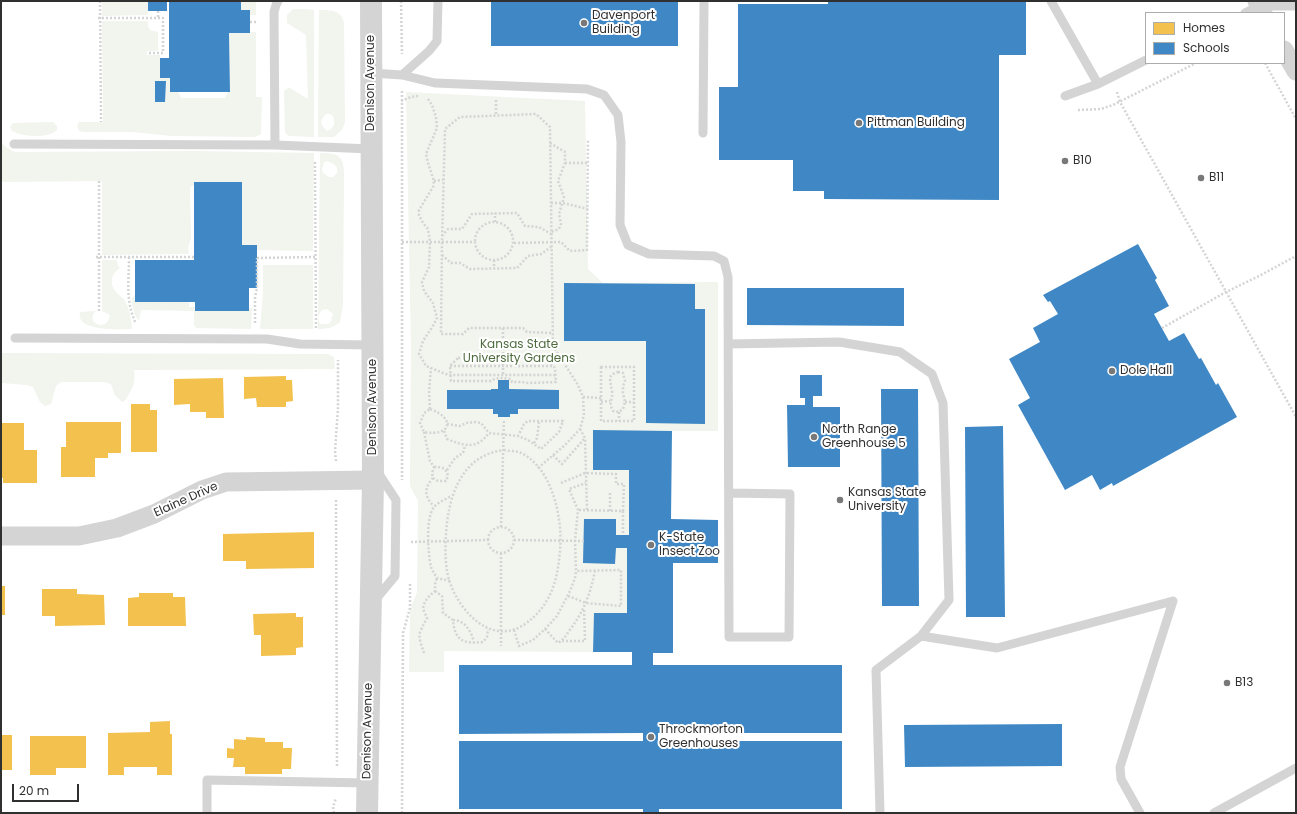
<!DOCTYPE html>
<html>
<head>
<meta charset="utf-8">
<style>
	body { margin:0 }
	#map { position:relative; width:1297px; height:814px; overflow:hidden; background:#fff; font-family:Poppins,sans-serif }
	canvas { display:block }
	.frame { position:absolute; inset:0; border:2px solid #303030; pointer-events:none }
	.legend { position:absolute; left:1145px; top:12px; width:140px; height:52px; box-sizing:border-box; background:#fff; border:1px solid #acacac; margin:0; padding:5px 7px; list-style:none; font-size:12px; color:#303030 }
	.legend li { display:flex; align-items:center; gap:8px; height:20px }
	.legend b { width:20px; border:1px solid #acacac }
	.scale { position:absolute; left:12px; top:784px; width:67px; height:18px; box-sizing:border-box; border:2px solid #303030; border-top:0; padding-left:5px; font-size:12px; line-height:14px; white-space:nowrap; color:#303030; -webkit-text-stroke:3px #fff; paint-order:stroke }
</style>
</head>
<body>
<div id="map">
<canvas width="1297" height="814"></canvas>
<div class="frame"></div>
<ul class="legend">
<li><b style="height:11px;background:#f2c14e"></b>Homes</li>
<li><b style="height:11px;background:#3f88c5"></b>Schools</li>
</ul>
<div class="scale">20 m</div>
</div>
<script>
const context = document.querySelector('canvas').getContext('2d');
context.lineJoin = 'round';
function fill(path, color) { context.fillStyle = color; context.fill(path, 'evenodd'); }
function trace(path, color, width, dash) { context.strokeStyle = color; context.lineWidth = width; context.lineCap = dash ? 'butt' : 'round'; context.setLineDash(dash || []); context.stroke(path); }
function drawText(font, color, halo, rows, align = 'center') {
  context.font = font + ' Poppins,sans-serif'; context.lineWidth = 4; context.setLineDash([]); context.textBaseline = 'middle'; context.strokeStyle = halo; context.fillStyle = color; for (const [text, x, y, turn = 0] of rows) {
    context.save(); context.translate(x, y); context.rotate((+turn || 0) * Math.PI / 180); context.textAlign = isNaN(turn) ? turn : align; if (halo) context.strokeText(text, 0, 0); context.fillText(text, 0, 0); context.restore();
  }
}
const green = new Path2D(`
	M102,1H148V15L102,16Z
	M256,1V15H250V10H241V2Z
	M293,9H306L314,10V137L290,136L287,135L285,132L284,91L288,88H290L308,99L306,35L287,23V15Z
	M319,10C330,10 342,10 344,23L345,121C344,129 340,132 334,137H318ZM326,114H330L333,116C335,123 335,128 327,131C320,124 319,122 326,114Z
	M102,21H148V26L150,30L158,32V51H147V55H160V78H170V92H178L181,98H225L228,92L230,91L229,33L256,32V97H262L261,134L255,137L172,136L132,132H83L79,131L77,126L79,122H103ZM155,81H165V102H155Z
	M406,92L585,101L588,269L603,283L718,282V431H593V470H629V535H616L615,519H584V563H615L616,548H627V613H594L593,652L444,651V672H409L410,610L417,592L418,501L410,486L411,349Z
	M53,122L57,126V130C47,139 23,137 12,131L10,127L13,123Z
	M1,142L7,148L15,152L194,151L314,153L313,251L257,250L256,245H242V182H194V185L190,187V191L191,238L188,248L189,254L102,255V181L1,182Z
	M320,153C339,153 344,156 344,175L343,305L340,322C333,328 326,329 318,329ZM327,161C333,163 339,166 337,173L333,177H329L323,173L322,169L324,162ZM327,309L333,314L331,321L329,324H320C317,318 319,314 322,310Z
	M102,260H117L118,266L120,268C111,273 109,284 116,292C119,296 123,297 125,301C130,309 131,320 132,329H131C119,329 75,332 80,312L96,311C84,322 107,334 110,315L102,311Z
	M263,265H313V329H260L263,293Z
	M135,295L136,302H189V307H195V311L252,308L251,329L196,328L194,325V311L141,310L139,321C134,315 131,306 132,298Z
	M1,353L325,354H328L334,357L335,369L134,370C135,379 135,384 130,392C127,397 127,400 122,402L115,395L111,384L104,382H61L56,386L51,404L45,406L40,402L33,387L27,385L1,383Z`);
const homes = new Path2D(`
	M286,376V380H292L293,401L286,402V407H257L256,398L244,399V377Z
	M223,378L224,418H206V412H190V404L174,405V379Z
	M131,404H150V410H157V452H131Z
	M66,422H121V453H108V458H95V477H61V447H66Z
	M1,423H24V450H37V483H3V478H1Z
	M314,532V568L246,569V561H223V534Z
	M1,586H5V615H1Z
	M42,589H77V594L104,595L105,625L55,626V616H42Z
	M139,593H173V597H185L186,626H128V598L139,597Z
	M296,613V617H303V647L296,648V655L261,656V635H254L253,614Z
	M170,721V734H172V775H157V767H124V775H108V733L150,732V722Z
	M1,735H12V770H1Z
	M30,736H86V768H56V775H30Z
	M246,737L265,738V742H283V748H292L291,769H282V774H245V767H233L234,758H227V748L234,749V739L246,740Z`);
const schools = new Path2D(`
	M148,1H167V11H148Z
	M169,1H241V10H250V33H229L230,92H170V78H160V58H169Z
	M491,1H678V46H491Z
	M828,1H1026V55H999V200L824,199V191H793V160H719V87H738V4H828Z
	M155,81H166L165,102H155Z
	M194,182H242V245H257V288H249V311H195V302H135V260H194Z
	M1138,244L1157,278L1155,280L1169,306L1154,314L1169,341L1184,333L1199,359L1201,358L1216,385L1218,383L1237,417L1113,486L1112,483L1100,490L1092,475L1065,490L1018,405L1030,398L1009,359L1040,342L1033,328L1058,314L1050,301L1048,302L1043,295Z
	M564,283L695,284V309H705V424L646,423V341H564Z
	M747,288H904V326L747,325Z
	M800,375H822V396H813V407H840V467H788L787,405H805V398H800Z
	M498,380H509V389L559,390V409H518V414H510V417H498V414H493V409H447V390H491V389H498Z
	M881,389H918L919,606H882Z
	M1003,426L1005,617H966L965,427Z
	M593,430L672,431L671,519L718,520V563H673V653H653V665H842V733H658V741H842V809H659V813H643V809H459V741H643V733L459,734V665H632V652H593L594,613H627V548H616L615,564L583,563L584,519H616V535H629V470H593Z
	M1062,724V766L905,767L904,725Z`);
const path = new Path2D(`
	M100,1L101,122
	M401,1L402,54
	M158,11V18
	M98,18H163V53H147
	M250,22H258
	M1265,63L1296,119
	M402,91V480
	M1117,92L1120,102L1296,417
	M428,99L432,105L436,117L437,128L426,154L428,163L434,181L433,187L419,210V215L423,223L428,229L430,242L429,267L422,282L424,291L433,303L437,318L433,326L423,341L419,354L426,366L443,373L449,375H556
	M496,100V116
	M401,101L411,97L418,96
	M1078,110L1101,109L1113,105L1196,63
	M550,143L565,152V163L558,181L564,197L559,214L561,224L559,229L551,232
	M315,162L316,329
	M565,163H588
	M99,181V311
	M434,181L443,180
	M551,203H563L588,209
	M475 241a19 19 0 1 1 38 0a19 19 0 1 1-38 0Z
	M495,222V213
	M442,236L448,229H462L472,214L517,213L525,226L539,227L551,234
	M402,242H474
	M514,243L561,242L570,251L587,250L588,139
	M442,255L451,263H460L470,269L517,268L528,256L541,254L551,247
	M96,257H194
	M129,257C129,282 125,300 136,324
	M257,258L315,257
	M494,260V268
	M255,323V297L257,288V258
	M503,328V375
	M1162,328L1226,292L1259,276L1296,256
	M458,358H548L555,368L556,382L528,383L522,382H512L511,379C504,378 497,377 491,381H451L450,366Z
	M450,366H554
	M601,367H634V421H601Z
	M618,372L623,373L625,381L623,386V393L625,402L623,409L619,412L613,411C608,402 613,400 612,391C611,386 610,382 610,377L613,374Z
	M583,397L601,398
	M601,402L610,401
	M625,402H634
	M430,409C456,418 451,437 424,432L420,423L424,413Z
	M430,409L429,392L431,368
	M619,412V421
	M447,424L460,426L466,423L476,422L481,423L489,433L518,436L528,440L541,449L559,432L563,421H528L524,424L518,436
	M580,429L585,438L587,510
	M444,431L447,439C465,446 476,450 489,433
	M424,432L430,461L434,467
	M534,443L537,438L539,422
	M504,450C508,451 514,451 519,452C552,466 563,518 560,550C558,579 551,606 525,624C491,647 459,611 449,580C445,565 445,550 446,535C448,497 461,455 504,450Z
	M553,455L562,464L585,438
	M336,461L335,451L338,408V360
	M434,467C443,467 446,468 448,476L446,481H438L433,478L432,473Z
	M538,468L565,445L580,429L584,415L583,397L578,385L553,346L550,127L536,114L460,117L445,129L442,242L441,334H463L469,328H523L527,332L553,333
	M447,470L455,458L463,453L465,446
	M433,478C424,488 424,497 434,506
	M561,483L585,473L616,474V484H624L623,511L578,510
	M610,493V511
	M336,500L337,767
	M623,511V535
	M488 540a13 13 0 1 1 26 0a13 13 0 1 1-26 0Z
	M501,527L504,419
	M514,540L584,541
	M411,542L487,540
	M501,553V646
	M450,581L437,578C435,574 432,571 431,567C428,554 425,515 435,506C439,502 446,499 451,496
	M435,591L442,596L443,613L453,620C455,641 463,644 483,642L487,637L488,629
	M568,596L586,603L621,606V570L576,571
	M453,620C465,620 472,632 474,643
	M545,629L558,643C563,640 566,636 569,631C583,613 591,593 595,570
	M514,630L519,646L533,640L545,629L557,616L570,591L575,578L576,571L575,541L578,510L569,489L586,483
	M562,641H585L584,608
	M424,653C422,646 417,637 421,630C423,625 425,622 427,618L423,609C424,601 428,597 435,591V584L437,578
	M334,813L333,807L336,798
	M402,813L403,633L410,608V582`);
const service = new Path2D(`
	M1051,1L1098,84
	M1245,13L1259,6H1296
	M371,73L402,75L435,83L587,89L604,95L618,115L621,142L620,225L628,245L649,254L714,256L724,261L728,277L729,637H789L790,494L729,493
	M402,75L429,51L437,41L438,1
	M1065,96L1098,84L1146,60
	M703,133L704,1
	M14,144L275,145L371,149
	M275,145L274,12L276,5L278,1
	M15,338L267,339L300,344L372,345
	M728,344L839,342L900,352L932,374L943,403L949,600L921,636
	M375,600L395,576L396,500L377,471
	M207,813V780L367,783
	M880,813L876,670L921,636L997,648L1173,601
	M1140,813L1121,779L1120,767L1173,601
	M1214,813L1296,768`);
const minor = new Path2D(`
	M1257,1L1263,13
	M1284,50L1296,71
	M1,536H79L117,528L154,514L202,490L226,482L373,480`);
const tertiary = new Path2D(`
	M367,813L373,480L371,1`);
const markers = [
	[584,23,4,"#787878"],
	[859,123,4,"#787878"],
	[1065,161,4,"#787878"],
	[1201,178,4,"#787878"],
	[1112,371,4,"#787878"],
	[814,437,4,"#787878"],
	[840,500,4,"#787878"],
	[651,545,4,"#787878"],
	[1227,683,4,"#787878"],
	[651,737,4,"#787878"]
];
const poiNames = [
	["Davenport",592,16],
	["Building",592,30],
	["Pittman Building",867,123],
	["B10",1073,161],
	["B11",1209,178],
	["Dole Hall",1120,371],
	["North Range",822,430],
	["Greenhouse 5",822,444],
	["Kansas State",848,493],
	["University",848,507],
	["K-State",659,538],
	["Insect Zoo",659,552],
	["B13",1235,683],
	["Throckmorton",659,730],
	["Greenhouses",659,744]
];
const streetNames = [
	["Denison Avenue",371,83,-90],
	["Denison Avenue",373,407,-90],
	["Elaine Drive",186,500,-24],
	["Denison Avenue",368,731,-89]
];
const parkNames = [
	["Kansas State",519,345],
	["University Gardens",519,359]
];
fill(green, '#f1f5ed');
fill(homes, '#f2c14e');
fill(schools, '#3f88c5');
trace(path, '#d4d4d4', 2.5, [2, 2]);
trace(service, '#d4d4d4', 9);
trace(minor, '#d4d4d4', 19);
trace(tertiary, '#d4d4d4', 22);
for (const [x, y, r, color] of markers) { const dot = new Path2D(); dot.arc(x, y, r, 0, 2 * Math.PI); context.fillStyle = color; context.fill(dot); trace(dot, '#fff', 1.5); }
drawText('12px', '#303030', '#fff', poiNames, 'left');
drawText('12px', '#303030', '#fff', streetNames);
drawText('12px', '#4e6c3e', '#fff', parkNames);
</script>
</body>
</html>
